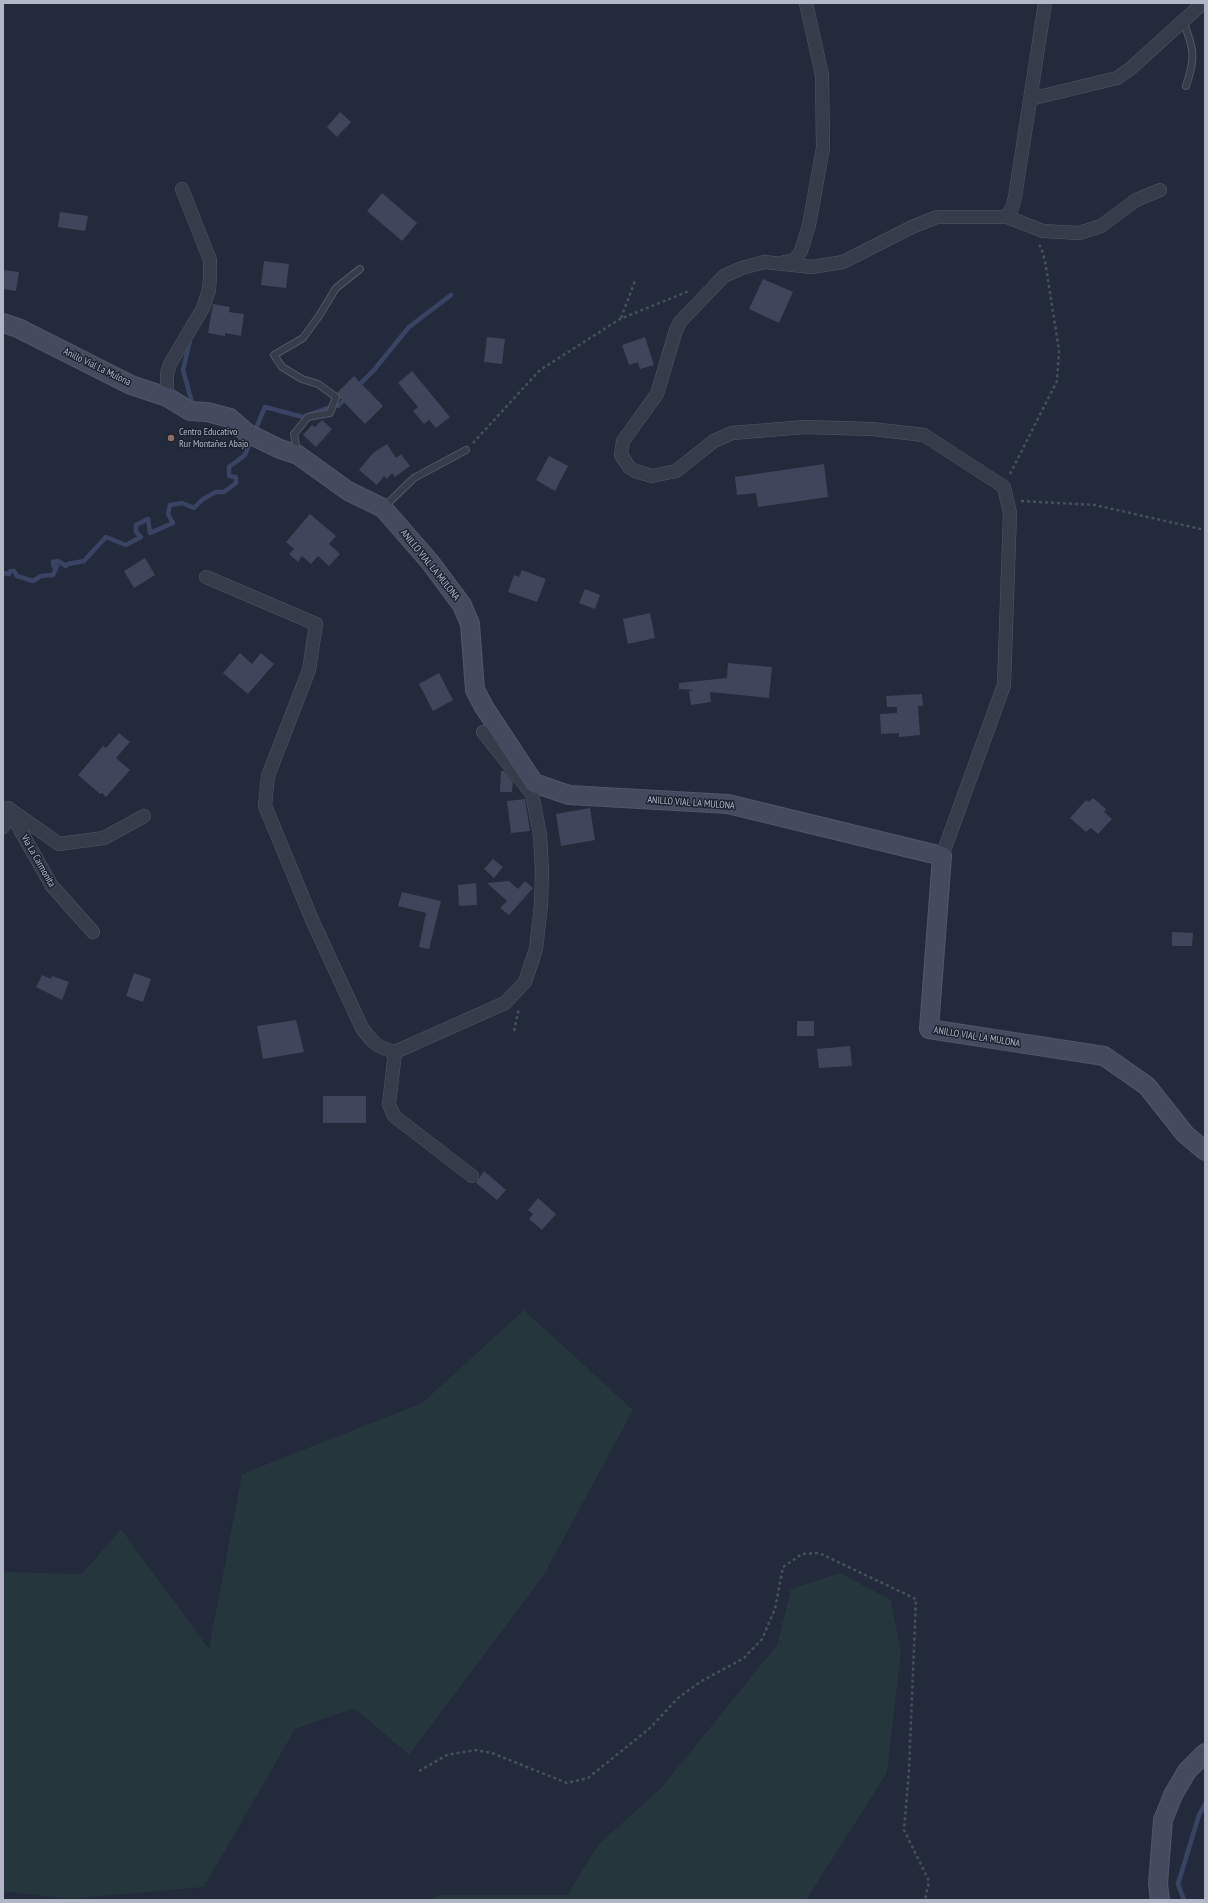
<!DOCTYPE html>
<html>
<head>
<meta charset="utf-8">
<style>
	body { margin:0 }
	#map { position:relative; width:1208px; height:1903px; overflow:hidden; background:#232a3b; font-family:"PT Sans Narrow",sans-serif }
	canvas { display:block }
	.frame { position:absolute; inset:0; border:4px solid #b2b7c7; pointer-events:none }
</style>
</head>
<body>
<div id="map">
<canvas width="1208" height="1903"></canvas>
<div class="frame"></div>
</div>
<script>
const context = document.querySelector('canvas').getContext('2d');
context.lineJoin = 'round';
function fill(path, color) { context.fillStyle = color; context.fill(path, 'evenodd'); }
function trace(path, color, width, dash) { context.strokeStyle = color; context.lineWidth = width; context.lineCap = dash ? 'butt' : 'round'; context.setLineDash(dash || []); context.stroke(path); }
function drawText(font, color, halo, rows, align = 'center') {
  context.font = font + ' "PT Sans Narrow",sans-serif'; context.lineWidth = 3; context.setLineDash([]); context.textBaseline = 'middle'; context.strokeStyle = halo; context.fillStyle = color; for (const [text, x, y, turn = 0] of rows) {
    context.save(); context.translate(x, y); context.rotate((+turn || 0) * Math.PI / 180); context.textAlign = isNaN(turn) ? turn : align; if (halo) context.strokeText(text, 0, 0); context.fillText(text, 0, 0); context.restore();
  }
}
const green = new Path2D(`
	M524,1310L633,1410L545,1573L409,1755L354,1708L295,1729L204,1887L70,1899L3,1891V1572L82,1574L121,1529L209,1649L242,1474L422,1403Z
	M840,1573L891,1600L901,1652L887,1773L806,1900H430L439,1895H567L599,1844L662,1787L777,1645L791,1589Z`);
const stream = new Path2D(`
	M190,340L183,370L193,406
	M357,387L374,370L409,327L451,295
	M338,406L346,398
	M254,433L265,407L303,417L330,407
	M3,573L9,574L10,571H14L17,576L33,581L41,576L53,575L57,566L54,567L53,562L58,561L66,566L68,564L84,561L106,537L126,545L141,537L136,532V525L148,519L150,533L173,523L168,514L170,505L182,503L194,508L203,499L216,492H224L236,483V477L229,476V467L245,455L251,440
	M1184,1900L1178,1884L1199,1815L1205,1804`);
const building = new Path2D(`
	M340,112L351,122L337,137L327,127Z
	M382,193L417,223L402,241L367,211Z
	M60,212L88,216L85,231L58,227Z
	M264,261L289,264L286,288L261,285Z
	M3,270L19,272L16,291L3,289Z
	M763,279L793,292L779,323L749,309Z
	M213,304L230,307L229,312L244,314L241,336L225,333V336L208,333Z
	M487,337L505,339L502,364L484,362Z
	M645,337L654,365L640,369L638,362L629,365L622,345Z
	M412,371L450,417L436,428L429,420L424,424L413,411L418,407L398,383Z
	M354,376L383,406L365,424L340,398L337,393Z
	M322,420L332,429L316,447L303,435L312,425L315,427Z
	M387,444L396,458L401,454L410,466L395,477L392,473L387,479L384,476L377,485L359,470L373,453Z
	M549,456L568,466L555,491L536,480Z
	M824,464L828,497L758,507L756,493L737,495L735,477Z
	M310,514L336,536L329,544L340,554L329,566L318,556L311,564L302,556L298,562L289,554L294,549L286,542Z
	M145,558L155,575L134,588L124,571Z
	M522,570L546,579L537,602L508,592L514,575L519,577Z
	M585,589L600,595L595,609L579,603Z
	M650,613L655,638L628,644L623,619Z
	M240,653L252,664L261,653L274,664L248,694L223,673Z
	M728,663L772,667L769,698L710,692L711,702L691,705L689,691L695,690L679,689V683L727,678Z
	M439,673L453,700L433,711L419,684Z
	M922,694L923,706H918L920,735L899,737V733L881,734L880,714L897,713V707H887L886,696Z
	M119,733L130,742L116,758L130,770L106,797L102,793L100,794L78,775L103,746L106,748Z
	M501,771H504L513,782L512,792H500Z
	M1093,798L1106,809L1104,812L1112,819L1098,834L1091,828L1086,832L1070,818L1086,800L1089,802Z
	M525,799L530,831L511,833L507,801Z
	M590,808L595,840L561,846L556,814Z
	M493,859L503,867L494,878L484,869Z
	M509,881L518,889L525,881L533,888L509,915L500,908L507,901L487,883Z
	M476,883L477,905L459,906L458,885Z
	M402,892L441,901L429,949L419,947L426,913L398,906Z
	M1172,932L1193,933L1192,946H1172Z
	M134,973L151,979L143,1002L126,996Z
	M42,975L51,979L52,976L69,982L62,1000L36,987Z
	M296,1020L304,1052L263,1059L257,1026Z
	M797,1021H814V1036H797Z
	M850,1046L852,1066L819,1068L817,1049Z
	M323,1096H366V1123H323Z
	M484,1171L506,1190L497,1200L476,1183Z
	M538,1198L556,1214L542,1230L529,1219L533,1214L528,1210Z`);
const path = new Path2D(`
	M621,318L635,281
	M473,443L540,370L620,319L689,291
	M1010,474L1057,381L1059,350L1045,261L1041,247L1039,245
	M1021,501L1095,505L1205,530
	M514,1031L519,1008
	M419,1771L447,1755L475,1750L492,1753L567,1783L588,1778L650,1728L678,1698L700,1682L744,1658L762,1639L775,1609L783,1567L802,1554L819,1553L916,1599L909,1770L904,1830L929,1881L925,1900`);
const lane = new Path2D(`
	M1183,21C1194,49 1196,57 1186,86
	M297,452L294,434L308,417L330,413L336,397L318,384L302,379L282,367L274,355L303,338L319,316L336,288L360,269
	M384,507L414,478L466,450`);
const street = new Path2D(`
	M1030,99L1117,78L1130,69L1203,3
	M1007,217L1043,231L1079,233L1101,226L1136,200L1160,190
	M784,262L794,261L801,251L809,225L823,148L822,75L806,3
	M167,397V374L170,364L203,308L209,290L210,276V260L182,189
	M206,577L316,624L309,670L268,776L265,806L313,922L362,1028C373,1043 377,1047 395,1052L505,1003L525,982L536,949L541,905L542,870L540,835L532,794L534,783
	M483,732L532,794
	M10,812L52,886L93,932
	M3,827L8,808L59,844L104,838L144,816
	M942,856L1004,685L1010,513L1004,487L924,435L872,429L805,427L732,433L714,441L676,471L652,476L635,471L629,467L621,455L623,441L657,394L676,330L680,322L724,276L742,268L764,262L812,267L843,262L912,227L937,217H1007L1012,208L1015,197L1045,3
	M395,1052L389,1104L394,1116L472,1176`);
const secondary = new Path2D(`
	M3,323L18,328L131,385L167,397L190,411L207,412L230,418L247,433L280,449L298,455L348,491L383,508L430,562L462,605L470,624L475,690L484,707L534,783L569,795L728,804L942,856L929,1029L1104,1056L1147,1086L1185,1134L1205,1151
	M1160,1900L1158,1884L1163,1820L1173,1795L1187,1771L1205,1753`);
const markers = [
	[171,438,4,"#8d6e63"]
];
const streetNames = [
	["Anillo Vial La Mulona",97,367,26],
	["ANILLO VIAL LA MULONA",430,565,51],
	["ANILLO VIAL LA MULONA",691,803,4],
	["Via La Carmonita",38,861,60],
	["ANILLO VIAL LA MULONA",977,1037,9]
];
const poiNames = [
	["Centro Educativo",179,432],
	["Rur Montañes Abajo",179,444]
];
fill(green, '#25363c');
trace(stream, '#394464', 4.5);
fill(building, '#3f465b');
trace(lane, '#525766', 8);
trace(street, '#525766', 14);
trace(secondary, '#525766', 20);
trace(path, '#435359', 2.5, [3, 3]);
trace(lane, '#373c4b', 6);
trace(street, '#373c4b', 13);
trace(secondary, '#454b5e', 18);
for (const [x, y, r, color] of markers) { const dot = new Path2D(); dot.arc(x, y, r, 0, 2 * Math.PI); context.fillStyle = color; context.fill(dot); trace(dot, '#1c2130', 1.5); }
drawText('10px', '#b2b7c7', '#1c2130', streetNames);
drawText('10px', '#b2b7c7', '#1c2130', poiNames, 'left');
</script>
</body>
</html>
